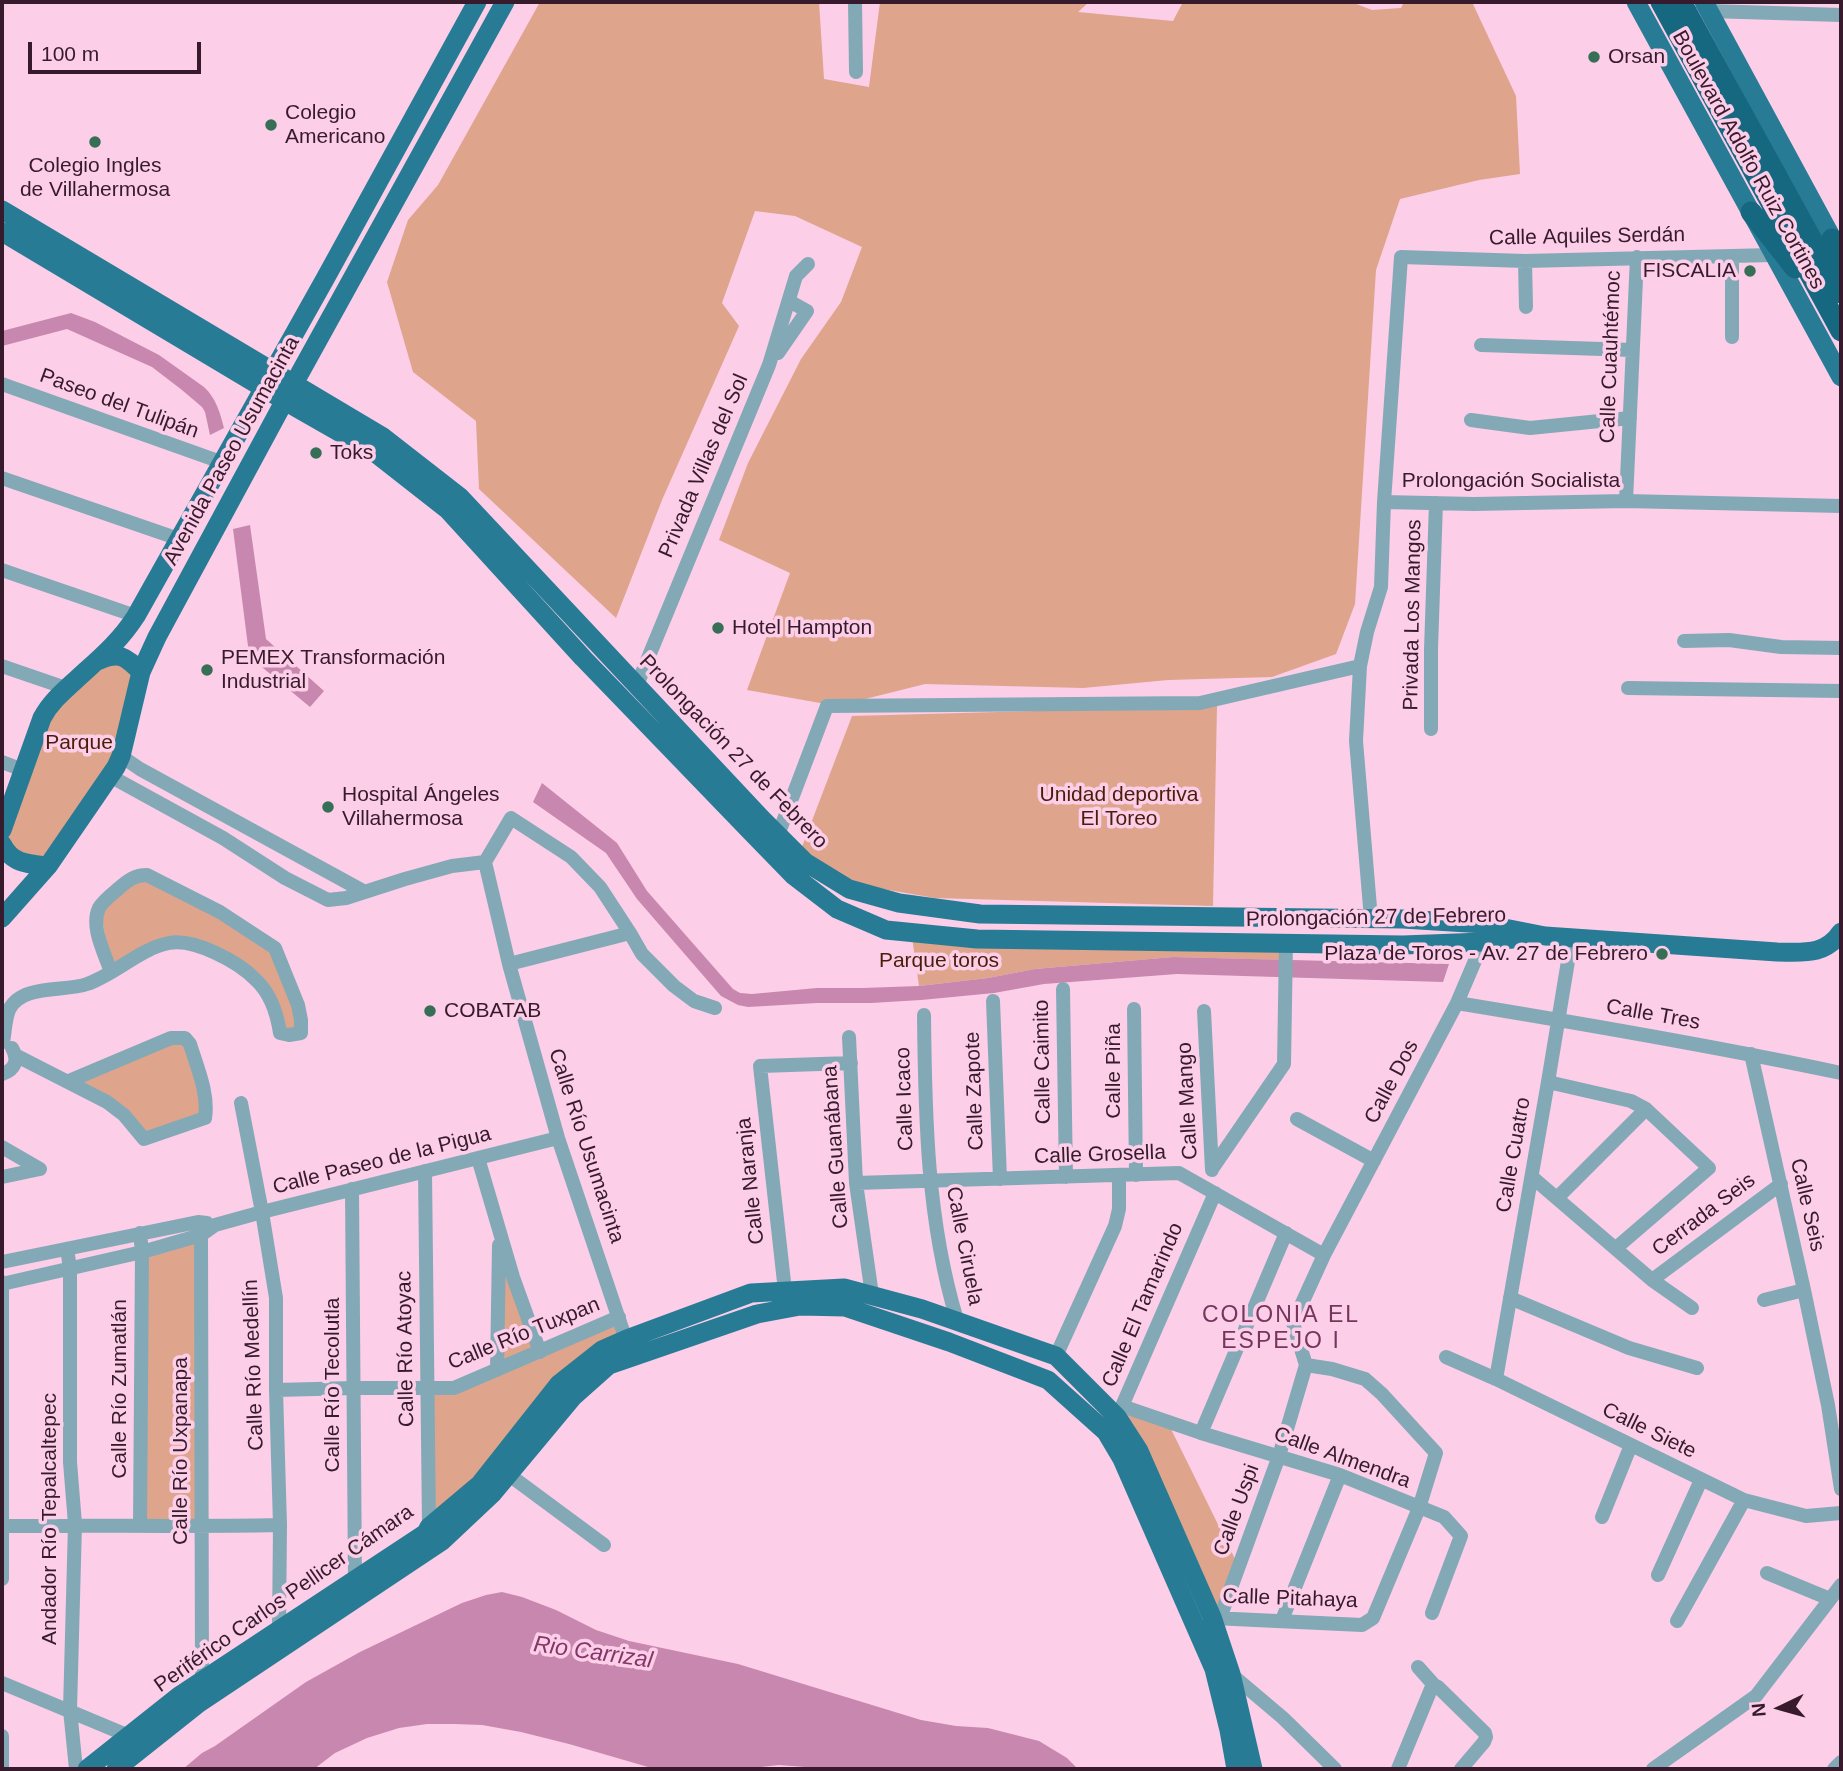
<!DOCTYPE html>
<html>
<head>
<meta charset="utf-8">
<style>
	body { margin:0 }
	#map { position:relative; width:1843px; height:1771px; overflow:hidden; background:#fccee8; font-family:Helvetica,sans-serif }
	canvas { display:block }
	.frame { position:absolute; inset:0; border:4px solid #371b2c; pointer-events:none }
	.north { position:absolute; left:1745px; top:1673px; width:70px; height:70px; -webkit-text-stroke:5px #fccee8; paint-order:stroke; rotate:265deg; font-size:19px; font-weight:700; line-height:28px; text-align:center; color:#371b2c }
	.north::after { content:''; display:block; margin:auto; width:24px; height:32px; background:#371b2c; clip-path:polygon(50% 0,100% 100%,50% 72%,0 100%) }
	.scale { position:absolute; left:28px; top:42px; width:173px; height:32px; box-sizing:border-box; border:4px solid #371b2c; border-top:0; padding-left:9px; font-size:21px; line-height:24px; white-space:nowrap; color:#371b2c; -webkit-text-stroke:5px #fccee8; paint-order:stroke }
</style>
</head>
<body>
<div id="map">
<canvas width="1843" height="1771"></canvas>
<div class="frame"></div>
<div class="north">N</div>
<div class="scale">100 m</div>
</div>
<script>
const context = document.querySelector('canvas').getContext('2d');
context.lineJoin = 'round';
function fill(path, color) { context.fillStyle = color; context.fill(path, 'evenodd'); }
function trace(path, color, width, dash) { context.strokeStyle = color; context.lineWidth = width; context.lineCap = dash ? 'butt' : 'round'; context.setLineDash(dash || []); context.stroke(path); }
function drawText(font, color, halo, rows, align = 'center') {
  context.font = font + ' Helvetica,sans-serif'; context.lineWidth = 7; context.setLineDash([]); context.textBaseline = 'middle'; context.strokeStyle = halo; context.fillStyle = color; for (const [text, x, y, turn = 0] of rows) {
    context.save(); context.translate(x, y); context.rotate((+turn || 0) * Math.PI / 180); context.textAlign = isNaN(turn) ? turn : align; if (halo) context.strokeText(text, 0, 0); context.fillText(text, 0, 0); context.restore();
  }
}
const green = new Path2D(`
	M540,2H819L824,79L869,87L880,2H1089L1078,12L1173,21L1183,2H1351L1372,10L1401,8L1404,2H1472L1516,96L1520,174L1479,180L1400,199L1376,270L1355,604L1336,654L1272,677L1168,680L1083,688L925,684L837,706L747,690L790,573L719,540L748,463L801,359L841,302L862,247L795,216L755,211L722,303L739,326L662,500L616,618L479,489L476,421L413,372L387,282L408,220L438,185Z
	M103,658L141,672L121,756L48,866L13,859L2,832L42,718Z
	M1217,706L1213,906L935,898L854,884L800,852L852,716Z
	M139,875L275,948L301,1022L289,1035L256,980L183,942L111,972L100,906Z
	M912,937L1286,943V960L1173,957L1035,969L988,978L919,986Z
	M185,1038L205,1118L144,1139L124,1115L69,1081Z
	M499,1227L540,1352L619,1317L627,1339L429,1527L427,1388L497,1370Z
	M201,1235L202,1526H140L142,1252Z
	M1122,1406L1167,1421L1239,1567L1220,1618Z`);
const water = new Path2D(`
	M71,313L95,322L159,355L204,387C216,398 220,413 224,428L210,435L205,412L202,407L182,390L152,367L67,329L2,346V331Z
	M250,525L266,639L324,691L310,707L251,658L248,646L233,529Z
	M542,783L617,843L647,891L733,989L740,993L752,994L817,988H863L919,986L988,978L1035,969L1173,957L1449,964L1443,982L1177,974L1044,984L994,993L921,1000L871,1003H817L748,1007L738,1005L721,996L637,899L606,853L533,802Z
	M502,1592L522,1597L556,1610L596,1630L629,1641L738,1664L921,1720L956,1726L988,1728L1039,1741L1067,1758L1078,1769H809L805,1767L779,1765L743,1769H655L569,1744L521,1732L482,1725L454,1724H427L399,1728L367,1738L335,1753L314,1769H183L202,1753L215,1746L306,1682L360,1652L462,1603L486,1595Z`);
const minor = new Path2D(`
	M855,2L856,72
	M1709,11L1841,15
	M1732,256V337
	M1525,261L1526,307
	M1481,345L1632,350
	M778,353L807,311L789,301
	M2,384L221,462
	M1471,420L1530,428L1630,418
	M2,478L179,539
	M1626,501L1637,257
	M1384,502L1474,504L1626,501L1841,506
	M2,570L136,616
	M1684,641L1729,640L1781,647L1841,648
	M2,666L66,688
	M637,685L769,365L796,276L808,264
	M1628,688L1841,691
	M1431,729V649L1436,503
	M121,756L140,769L363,891
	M2,762L23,770
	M110,776L223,838L285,878L328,900L346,898L405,879L452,866L485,862
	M778,835L827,706L1200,703L1360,666
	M1371,919L1356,741L1360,666L1367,632L1381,587L1384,502L1401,257L1525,261L1773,255
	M630,933L509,964L485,862L511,818L571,857L600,887L630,933L642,954L674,986L694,1001L715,1008
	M509,964L558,1138L628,1346
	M1063,989L1066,1177
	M993,1001L1000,1179
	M1457,1003C1585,1024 1714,1046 1841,1073
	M1134,1009L1136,1175
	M1204,1011L1212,1170
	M924,1015C925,1117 927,1221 957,1320
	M849,1037L856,1183L872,1295
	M3,1042C5,1032 5,1020 9,1010C21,984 64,992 87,984C116,974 139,949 169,943C194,938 239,962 256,980C271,994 277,1013 280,1033L289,1035L301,1033V1020L298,1005L275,948L220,912L147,875C135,875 128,880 118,889C112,894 103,901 99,908C90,927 105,954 111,972
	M1751,1054L1804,1290L1828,1405L1841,1489
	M15,1055L107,1102L124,1115L144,1139L205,1118C209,1094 197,1067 190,1044L185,1038H171L69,1081
	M2,1074C15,1070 19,1060 12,1048
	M1548,1082L1631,1101L1646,1109L1709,1168L1616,1248
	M241,1103L262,1212L276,1298V1390L280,1525L279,1629
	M1297,1119L1374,1161
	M2,1147L40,1169
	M478,1158L513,1277L540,1352
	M1212,1169L1284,1064L1286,943
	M425,1171L429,1527
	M2,1177L40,1169
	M1532,1177L1652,1280L1692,1308
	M856,1183L1179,1173L1324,1255
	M352,1189L355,1581
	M1557,1198L1646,1109
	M198,1222L201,1235L202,1680
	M140,1233L142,1252L140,1526
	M67,1249L70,1268V1462L75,1524L70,1710L76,1769
	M2,1262L198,1222L207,1223
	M1652,1280L1781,1184
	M2,1282V1579
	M2,1284L142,1252L201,1235L215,1225L262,1212L558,1138
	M785,1291L760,1066L851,1063
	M1510,1298L1629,1348L1697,1368
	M1764,1300L1804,1290
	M1056,1356L1115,1226L1119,1209V1176
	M1446,1357L1496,1379L1744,1500L1806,1516L1841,1513
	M497,1370L499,1245
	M1496,1379L1548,1082L1572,937
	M276,1390L354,1388H454L619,1317
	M1122,1406L1201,1433L1340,1475L1444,1517L1461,1536L1432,1613
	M1119,1413L1215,1193
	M1201,1433L1286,1233
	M508,1474L604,1545
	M1602,1517L1631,1445
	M2,1526C95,1525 187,1527 280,1525
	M1767,1573L1830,1599
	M1658,1575L1701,1480
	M1213,1618L1362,1625L1373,1618L1419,1508L1436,1453L1382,1394L1365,1379L1332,1369L1306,1365
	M1220,1618L1279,1456L1306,1365L1293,1323L1324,1255L1457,1003L1483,942V935
	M1282,1620L1340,1475
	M1677,1621L1744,1500
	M1418,1667L1434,1685L1438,1687L1485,1733L1486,1737L1484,1742L1461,1769
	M1231,1674L1283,1718L1335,1769
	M2,1683L129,1736
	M2,1736V1769
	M1398,1769L1431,1689L1434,1685
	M1653,1769L1756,1696L1841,1585
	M1834,1769L1841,1762`);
const major = new Path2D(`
	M1636,2L1841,377
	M1704,2L1839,251
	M2,210L383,437L460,497L762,819L805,862L849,889L899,903L980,914L1403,919L1484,924L1545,936L1777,952C1803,952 1825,956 1841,932
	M2,232L297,408L374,452L448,510L583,658L750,831L794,876L837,909L886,930L977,939L1403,945L1483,942L1523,938
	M97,661C119,651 125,656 141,672
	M2,830L42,718C51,701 65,690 79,677C101,657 120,641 136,616L325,279L477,2
	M2,844C12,864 28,864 48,866
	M2,918L48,866L116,767L121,756L141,672L157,637L285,400L505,2
	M87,1769L179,1696L426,1533L429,1527L480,1484L559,1384L602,1350L627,1339L751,1293L844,1288L922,1309L1056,1356L1117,1417L1139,1451L1212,1617L1231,1674L1253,1769
	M116,1769L199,1703L442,1541L493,1493L573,1397L609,1365L757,1314L800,1306L845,1307L949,1342L1048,1380L1106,1432L1122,1459L1214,1669L1229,1730L1236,1769`);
const highway = new Path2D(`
	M1661,2L1841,331
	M1681,2L1841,293
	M1751,212L1795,268
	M1832,239L1841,276`);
const markers = [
	[1594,57,7,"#366e56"],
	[271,125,7,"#366e56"],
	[95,142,7,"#366e56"],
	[1750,271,7,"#366e56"],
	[316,453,7,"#366e56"],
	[718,628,7,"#366e56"],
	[207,670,7,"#366e56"],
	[328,807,7,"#366e56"],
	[1662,954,7,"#366e56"],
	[430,1011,7,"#366e56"]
];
const poiNames = [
	["Orsan",1608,57],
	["Colegio",285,113],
	["Americano",285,137],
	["Colegio Ingles",95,166,"center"],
	["de Villahermosa",95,190,"center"],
	["FISCALIA",1736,271,"right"],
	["Toks",330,453],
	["Hotel Hampton",732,628],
	["PEMEX Transformación",221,658],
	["Industrial",221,682],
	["Hospital Ángeles",342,795],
	["Villahermosa",342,819],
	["Plaza de Toros - Av. 27 de Febrero",1648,954,"right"],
	["COBATAB",444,1011]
];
const streetNames = [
	["Boulevard Adolfo Ruiz Cortines",1748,160,61],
	["Calle Aquiles Serdán",1587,237,-1],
	["Calle Cuauhtémoc",1611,357,-88],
	["Paseo del Tulipán",119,404,20],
	["Avenida Paseo Usumacinta",232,451,-61],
	["Privada Villas del Sol",704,466,-67],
	["Prolongación Socialista",1511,481],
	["Privada Los Mangos",1413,615,-89],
	["Prolongación 27 de Febrero",733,752,46],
	["Prolongación 27 de Febrero",1376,918,-1],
	["Calle Tres",1653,1015,10],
	["Calle Caimito",1043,1062,-91],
	["Calle Piña",1114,1071,-90],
	["Calle Dos",1392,1082,-62],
	["Calle Zapote",975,1091,-92],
	["Calle Icaco",905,1099,-92],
	["Calle Mango",1188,1101,-93],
	["Calle Río Usumacinta",586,1146,72],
	["Calle Guanábana",836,1147,-94],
	["Calle Grosella",1100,1155,-2],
	["Calle Cuatro",1514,1155,-80],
	["Calle Paseo de la Pigua",382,1161,-14],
	["Calle Naranja",751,1181,-96],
	["Calle Seis",1807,1205,77],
	["Cerrada Seis",1704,1215,-37],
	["Calle Ciruela",964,1246,79],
	["Calle El Tamarindo",1143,1305,-67],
	["Calle Río Tuxpan",524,1334,-22],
	["Calle Río Atoyac",406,1349,-91],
	["Calle Río Medellín",254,1365,-92],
	["Calle Río Tecolutla",333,1385,-90],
	["Calle Río Zumatlán",120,1389,-90],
	["Calle Siete",1649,1431,26],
	["Calle Río Uxpanapa",181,1451,-90],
	["Calle Almendra",1342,1458,20],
	["Calle Uspi",1237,1510,-70],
	["Andador Río Tepalcaltepec",50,1519,-90],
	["Periférico Carlos Pellicer Cámara",284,1599,-35],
	["Calle Pitahaya",1290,1599,2]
];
const parkNames = [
	["Parque",79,743],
	["Unidad deportiva",1119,795],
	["El Toreo",1119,819],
	["Parque toros",939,961]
];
const neighbourhoodNames = [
	["COLONIA EL",1281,1316],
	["ESPEJO I",1281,1342]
];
const waterNames = [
	["Rio Carrizal",593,1653,8]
];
fill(green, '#dea48c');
fill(water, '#c887ae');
trace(minor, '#83a9b7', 14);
trace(major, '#277b95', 19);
trace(highway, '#166880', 21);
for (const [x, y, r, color] of markers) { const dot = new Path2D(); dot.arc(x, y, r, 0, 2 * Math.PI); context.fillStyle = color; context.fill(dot); trace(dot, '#fccee8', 2.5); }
drawText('21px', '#371b2c', '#fccee8', poiNames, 'left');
drawText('21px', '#371b2c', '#fccee8', streetNames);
drawText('21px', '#491d08', '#fccee8', parkNames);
context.letterSpacing = '2px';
drawText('23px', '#75365e', '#fccee8', neighbourhoodNames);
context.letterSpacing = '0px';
drawText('italic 23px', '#843669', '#fccee8', waterNames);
</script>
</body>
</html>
